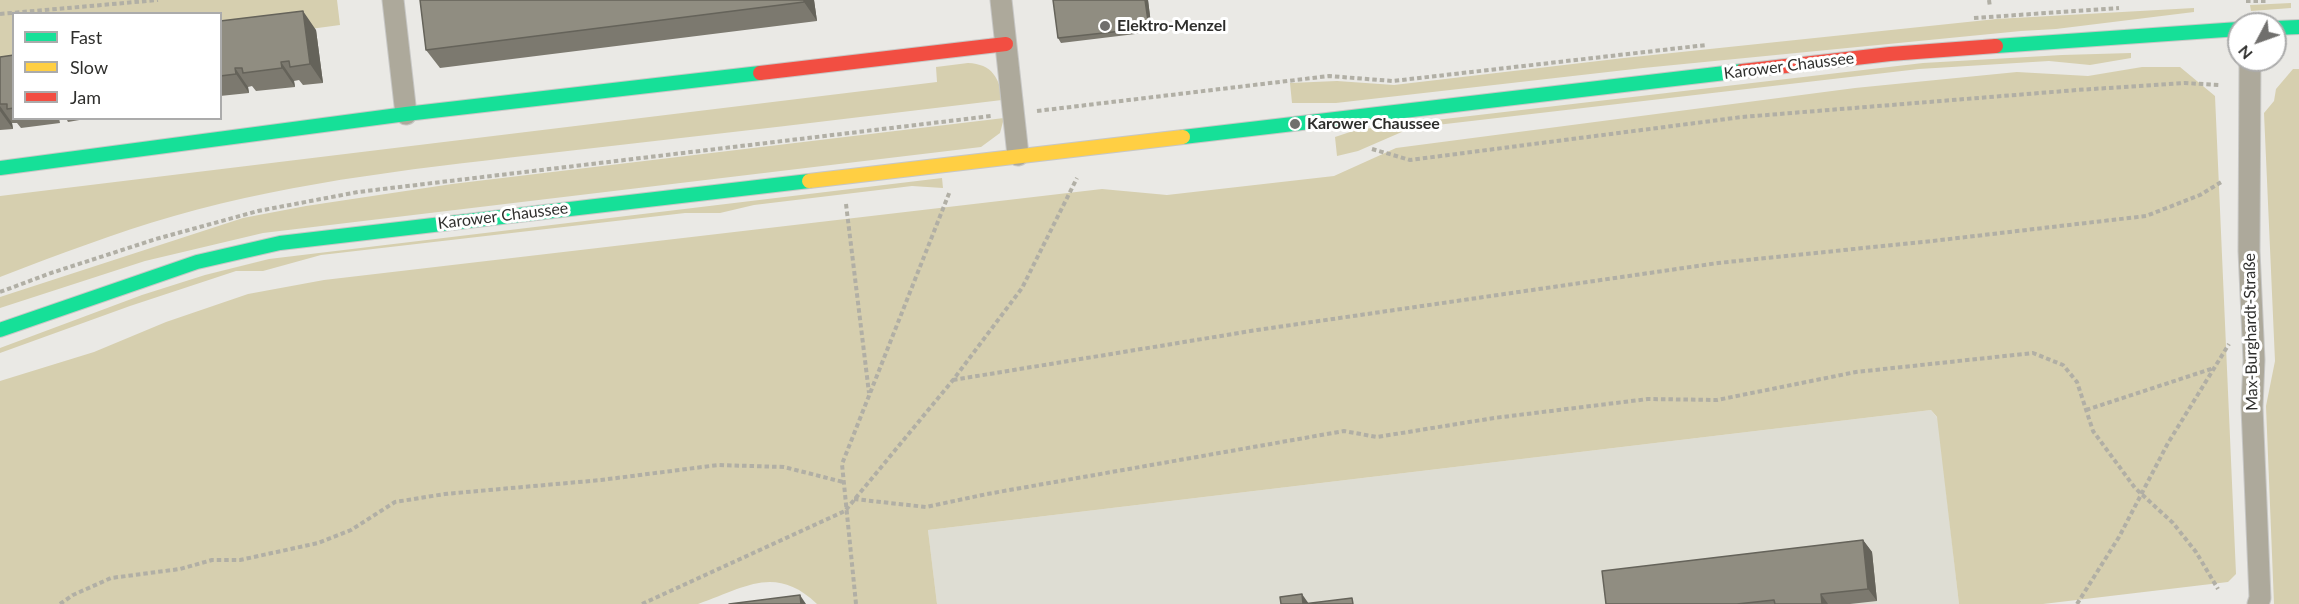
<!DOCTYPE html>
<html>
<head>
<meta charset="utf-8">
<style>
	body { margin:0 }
	#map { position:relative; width:2299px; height:604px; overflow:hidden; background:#eae9e5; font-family:Lato,sans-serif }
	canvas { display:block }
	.legend { position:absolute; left:12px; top:12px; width:210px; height:108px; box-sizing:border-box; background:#fff; border:2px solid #ababab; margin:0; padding:8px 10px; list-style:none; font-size:18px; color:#2e2e2c }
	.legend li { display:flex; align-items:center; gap:12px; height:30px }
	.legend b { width:30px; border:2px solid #ababab }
	.north { position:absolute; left:2227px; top:12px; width:60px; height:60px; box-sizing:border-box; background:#fff; border:2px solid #ababab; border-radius:50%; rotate:229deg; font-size:16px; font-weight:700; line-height:24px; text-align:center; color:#2e2e2c }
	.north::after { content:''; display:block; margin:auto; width:21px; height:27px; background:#706f6d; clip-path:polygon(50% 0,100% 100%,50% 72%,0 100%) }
</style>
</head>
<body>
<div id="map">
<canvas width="2299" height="604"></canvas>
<ul class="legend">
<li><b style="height:8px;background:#16e098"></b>Fast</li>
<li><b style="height:8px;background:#ffcf43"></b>Slow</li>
<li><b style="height:8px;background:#f24e42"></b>Jam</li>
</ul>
<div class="north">N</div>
</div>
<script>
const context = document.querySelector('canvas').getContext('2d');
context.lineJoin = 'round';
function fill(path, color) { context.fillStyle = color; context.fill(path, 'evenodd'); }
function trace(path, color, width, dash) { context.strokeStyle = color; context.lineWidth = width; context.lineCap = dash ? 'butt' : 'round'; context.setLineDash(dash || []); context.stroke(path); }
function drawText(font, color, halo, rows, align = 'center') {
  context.font = font + ' Lato,sans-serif'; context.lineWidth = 6; context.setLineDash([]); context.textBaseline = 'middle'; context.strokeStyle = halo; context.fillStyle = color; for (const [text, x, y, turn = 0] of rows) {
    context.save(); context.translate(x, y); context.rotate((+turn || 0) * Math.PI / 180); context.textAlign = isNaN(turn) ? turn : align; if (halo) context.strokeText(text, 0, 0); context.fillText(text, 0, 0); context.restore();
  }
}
const built = new Path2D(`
	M1931,410L1938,419L1959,604H937L928,530Z`);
const green = new Path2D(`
	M0,0H337L340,25L221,41L220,14H14L13,75L0,77Z
	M2291,3V8L2251,11L2250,5Z
	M2194,8V12L2056,29L2021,31L1643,68L1336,103H1292L1290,83L1337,81L1394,85L1624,58L1996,19Z
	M2131,53V58L2090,65L2049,61L1919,69L1411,128L1358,151L1337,156L1335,137L1350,132L1376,127L1923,63L2062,55Z
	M968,63C992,64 1000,78 1002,100C855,118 707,135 559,152C430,167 299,180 174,216C115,233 57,255 0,277V196L937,82L936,67Z
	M2142,67H2180L2215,96L2236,574L2228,582L2043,604H1959L1937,417L1931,410L928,530L937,604H817C775,564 745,588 698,604H0V381L94,352L166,322L248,294L324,280L1102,189L1167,195L1334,176L1396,148L1855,88L2017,72L2088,76Z
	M2293,69H2299V604H2274L2266,406L2275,361L2264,113L2274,101L2276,89Z
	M1004,118L1000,133L981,147L263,233L145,261L0,308V297L243,218L306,206L452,184Z
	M942,178L943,188L912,186L754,205L720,213H685L321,255L263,271H236L130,306L0,353V348L142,295L205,275L269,259Z`);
const path = new Path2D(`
	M1989,0L1990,7
	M2246,1H2266
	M0,14L158,0
	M1974,18L2119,8
	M1037,111L1329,76L1393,81L1706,45
	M1372,149L1410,160L1742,117L2077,90L2185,83L2219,85
	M846,204L869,393
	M0,292L51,273L156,239L258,211L358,192L991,116
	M953,380L1257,330L1718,263L1932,241L2146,216L2200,195L2223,181
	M2086,410L2214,368
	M854,499L926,507L987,494L1344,431L1377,437L1494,418L1648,399L1717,400L1856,372L2033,353L2063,365L2077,382L2093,431L2135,488L2173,523L2196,552L2218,589
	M60,604L73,595L111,578L180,569L212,560H240L318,543L351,530L395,502L445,494L601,480L718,465L784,467L843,482
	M642,604L845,511L953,380L1022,288L1077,178
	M856,604L842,464L950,191
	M2077,604L2119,537L2168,443L2229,344`);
const street = new Path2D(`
	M393,0L406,114
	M1001,0L1018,155
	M2250,60L2249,251L2254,360L2252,407L2260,598L2258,604`);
const fast = new Path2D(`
	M2275,28L2299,27
	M1996,46L2239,29
	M1183,137L1742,71
	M0,168L406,114L760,73
	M0,330L197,262L280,243L809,181`);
const slow = new Path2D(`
	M809,181L1183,137`);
const jam = new Path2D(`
	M1742,71L1890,54L1996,46
	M760,73L1006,44`);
const wall = new Path2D(`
	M420,0H814L817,21L440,68L426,50Z
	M1148,0L1152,32L1061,43L1058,38Z
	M220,21L316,30L323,83L303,85L299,80L294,81L295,87L256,91L252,86L248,87L249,93L220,96Z
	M14,55V118H59L60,123L21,128L17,123H12L13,129L0,130V57Z
	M66,118H91L68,122Z
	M1863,540L1872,552L1877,601L1850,604H1606Z`);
const shadedWall = new Path2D(`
	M804,0H814L817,21L804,2Z
	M1145,0H1148L1152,32L1149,28Z
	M303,11L316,30L323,83L310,64Z
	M281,62L294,81L295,87L282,68Z
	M235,68L248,87L249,93L236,74Z
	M0,106L12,123L13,129L0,111Z
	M1863,540L1872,552L1877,601L1868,589Z
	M1302,594L1309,604H1303Z
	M1821,594L1828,604H1822Z
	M800,595L806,604H801Z`);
const building = new Path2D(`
	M420,0H804V2L426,50Z
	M1053,0H1145L1149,28L1058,38Z
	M303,11L310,64L290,67L289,61L281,62L282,68L243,73L242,68H235L236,74L220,76V21Z
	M14,55V108L7,109V104H0V57Z
	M1863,540L1868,589L1821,594L1822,604H1775L1774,600L1737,604H1606L1602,571Z
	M1302,594L1303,604L1352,598L1353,604H1281L1280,597Z
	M800,595L801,604H729Z`);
const markers = [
	[1105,26,6,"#706f6d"],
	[1295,124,6,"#706f6d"]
];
const poiNames = [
	["Elektro-Menzel",1117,26],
	["Karower Chaussee",1307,124]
];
const streetNames = [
	["Karower Chaussee",1789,66,-7],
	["Karower Chaussee",503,216,-7],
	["Max-Burghardt-Straße",2251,332,-91]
];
fill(built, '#deddd3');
fill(green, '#d6cfaf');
trace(street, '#c7c7c5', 23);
trace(fast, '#c7c7c5', 16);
trace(slow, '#c7c7c5', 16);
trace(jam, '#c7c7c5', 16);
trace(path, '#b1afa5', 4, [4.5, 3]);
trace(street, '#ada99b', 21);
trace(fast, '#16e098', 14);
trace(slow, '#ffcf43', 14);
trace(jam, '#f24e42', 14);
fill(wall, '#7c796f');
fill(shadedWall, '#65635a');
fill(building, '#908d81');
trace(building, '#65635a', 1.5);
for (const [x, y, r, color] of markers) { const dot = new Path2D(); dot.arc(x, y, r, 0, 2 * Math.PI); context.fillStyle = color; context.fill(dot); trace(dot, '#fff', 2); }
drawText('bold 16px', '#2e2e2c', '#fff', poiNames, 'left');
drawText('16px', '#2e2e2c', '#fff', streetNames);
</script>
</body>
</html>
